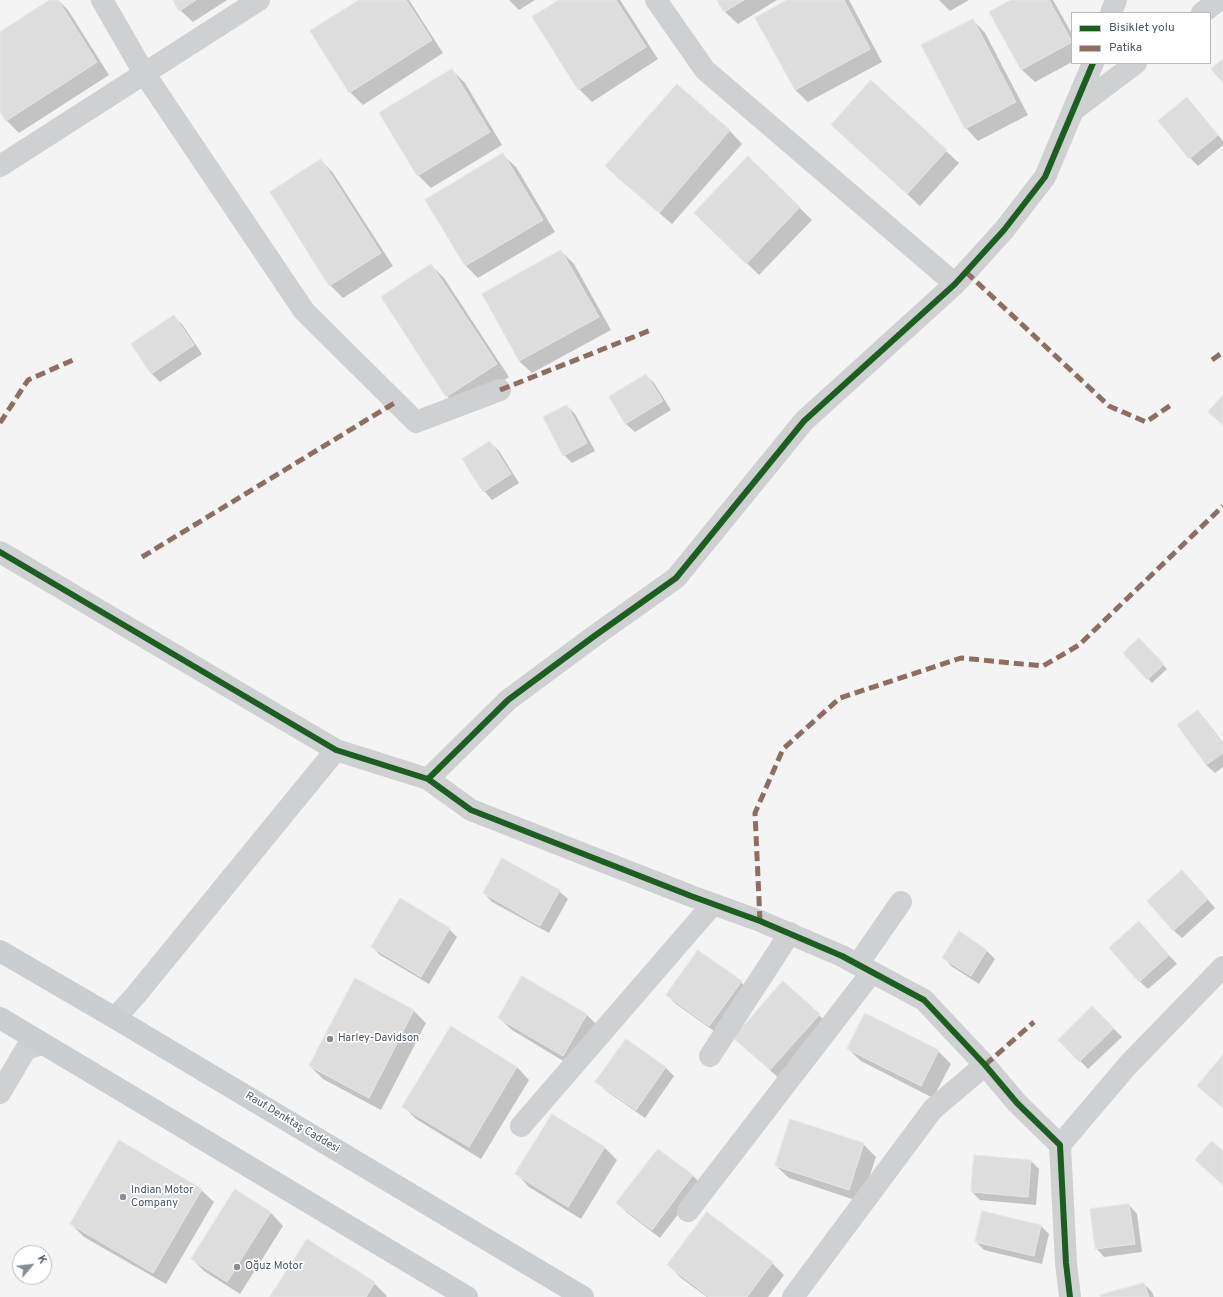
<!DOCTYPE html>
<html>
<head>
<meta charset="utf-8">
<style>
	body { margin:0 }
	#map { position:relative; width:1223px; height:1297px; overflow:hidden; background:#f4f4f4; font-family:Overpass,sans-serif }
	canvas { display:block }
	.legend { position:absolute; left:1071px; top:12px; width:140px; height:52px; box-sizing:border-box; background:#fff; border:1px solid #b7bbc0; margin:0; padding:5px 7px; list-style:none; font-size:12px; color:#4a5661 }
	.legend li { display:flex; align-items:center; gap:8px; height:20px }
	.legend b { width:20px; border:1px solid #b7bbc0 }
	.north { position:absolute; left:12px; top:1245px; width:40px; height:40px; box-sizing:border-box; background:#fff; border:1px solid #b7bbc0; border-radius:50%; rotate:62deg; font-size:11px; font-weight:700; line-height:16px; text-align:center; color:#4a5661 }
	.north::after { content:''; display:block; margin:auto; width:14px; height:18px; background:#868d94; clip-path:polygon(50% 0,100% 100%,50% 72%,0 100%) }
</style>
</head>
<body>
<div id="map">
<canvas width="1223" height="1297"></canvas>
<ul class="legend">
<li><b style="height:5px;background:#1b5e20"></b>Bisiklet yolu</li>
<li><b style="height:5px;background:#8d6e63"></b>Patika</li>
</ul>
<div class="north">K</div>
</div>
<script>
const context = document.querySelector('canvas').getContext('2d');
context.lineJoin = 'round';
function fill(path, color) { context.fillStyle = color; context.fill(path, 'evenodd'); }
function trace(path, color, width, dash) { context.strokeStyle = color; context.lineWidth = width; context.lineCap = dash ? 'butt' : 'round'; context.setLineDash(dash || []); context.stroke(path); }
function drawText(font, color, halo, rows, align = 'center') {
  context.font = font + ' Overpass,sans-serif'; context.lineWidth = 3.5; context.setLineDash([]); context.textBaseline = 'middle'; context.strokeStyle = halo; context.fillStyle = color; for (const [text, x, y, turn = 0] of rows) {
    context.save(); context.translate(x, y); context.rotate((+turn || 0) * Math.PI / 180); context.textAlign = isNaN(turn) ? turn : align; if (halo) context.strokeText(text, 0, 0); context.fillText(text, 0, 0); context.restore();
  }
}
const shadow = new Path2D(`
	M52,0H58L68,10L109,75L19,133L6,120L0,110V33Z
	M174,0H227L193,22L180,10Z
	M360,0H409L443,53L363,105L350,92Z
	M509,0H535L519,10Z
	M561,0H620L658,59L592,102L579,89L534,18Z
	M718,0H777L738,24L725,12Z
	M789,0H849L882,62L808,102L795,90L756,18Z
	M939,0H969L950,11Z
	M1013,0H1053L1072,34V62L1035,82L1022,70L990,13Z
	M973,20L985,33L1028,115L978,141L966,128Z
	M452,70L465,83L502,145L431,188L418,175Z
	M677,85L730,131L742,144L672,224L619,179L606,166Z
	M1195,107L1223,141V145L1198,166L1190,158Z
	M845,137L946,151L959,163L920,206Z
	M503,155L516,167L555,232L478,278L466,266L427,201Z
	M748,157L812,220L759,275L695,213Z
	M321,160L333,173L393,266L343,298L330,285Z
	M561,251L574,264L611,330L532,373L519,361Z
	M431,265L444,278L509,377L460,409L447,396Z
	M173,316L182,324L202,354L160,382L152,374L132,344Z
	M646,375L654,383L671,410L635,432L626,424L610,397Z
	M567,406L575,414L595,451L572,463L564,455Z
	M490,442L499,451L519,483L492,500L484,491L464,459Z
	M1139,639L1167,669L1152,683L1124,653Z
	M1198,711L1206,720L1223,743V767L1215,773L1206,765Z
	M503,859L559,891L568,899L549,933L492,902L484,893Z
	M1190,879L1215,908L1182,938L1173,930Z
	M449,929L457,937L429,984L380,955L372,947Z
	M1147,931L1177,964L1148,989L1139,981Z
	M959,933L987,951L995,959L979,984L951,966L943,957Z
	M699,952L741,982L749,991L718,1034L676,1004L667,995Z
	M356,980L414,1011L426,1023L381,1110L323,1079L310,1066Z
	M783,983L832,1027L783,1082L735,1038Z
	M1092,1007L1122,1037L1088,1069L1060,1040Z
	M587,1015L599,1027L575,1068L512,1030L499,1018Z
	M451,1027L517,1067L529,1080L481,1159L416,1119L403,1106Z
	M626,1040L666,1068L674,1076L645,1118L605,1090L597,1082Z
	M848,1049L938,1051L951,1064L933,1098L861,1061Z
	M863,1144L876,1157L861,1202L789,1178L776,1166Z
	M605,1148L617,1160L581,1219L529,1187L517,1174Z
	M658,1150L693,1176L701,1184L660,1238L626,1212L618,1203Z
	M975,1156L1031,1161L1039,1169L1036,1205L980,1200L972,1192Z
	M201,1190L214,1202L166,1284L84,1237L71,1224Z
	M235,1191L271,1213L283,1226L240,1294L204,1271L192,1259Z
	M1129,1205L1137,1214L1142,1252L1104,1257L1096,1248Z
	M1040,1225L1049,1234L1042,1264L984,1250L976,1242Z
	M772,1263L784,1275L768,1297H707L681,1278L668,1265Z
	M374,1283L387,1296L386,1297H272Z
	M1144,1284L1152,1292L1154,1297H1102Z`);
const building = new Path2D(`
	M50,0H58L97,62L6,121L0,112V32Z
	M173,0H196L179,11Z
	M359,0H406L432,40L349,93L310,31Z
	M559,0H616L646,47L578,90L532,17Z
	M717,0H744L724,12Z
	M787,0H844L870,49L795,90L755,18Z
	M1011,0H1049L1072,42L1021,70L989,12Z
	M973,19L1016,102L965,129L921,45Z
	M1223,59V83L1211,69Z
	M452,69L490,132L417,176L379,113Z
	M871,80L947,150L907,194L831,125Z
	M677,84L730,130L659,213L605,166Z
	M1187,97L1218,135L1189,159L1158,121Z
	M503,153L543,220L465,266L425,200Z
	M748,156L800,207L746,264L694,213Z
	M321,159L381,253L329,286L270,192Z
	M561,250L599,317L519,361L482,294Z
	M431,264L497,364L446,397L381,297Z
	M174,315L194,345L151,374L131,344Z
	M646,374L663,401L625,424L609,397Z
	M1223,395V425L1208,412Z
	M567,405L587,443L563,456L543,417Z
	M490,441L511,474L483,492L462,459Z
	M1139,638L1164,664L1147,680L1123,653Z
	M1198,710L1223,745V753L1206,765L1177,725Z
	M502,858L560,890L540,926L483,893Z
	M1182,870L1208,899L1173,931L1147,901Z
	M400,898L450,928L421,977L371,947Z
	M1139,921L1169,955L1139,982L1109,948Z
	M959,931L987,950L971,976L942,958Z
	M698,950L742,981L709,1026L666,995Z
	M522,976L587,1014L563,1056L498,1018Z
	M355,978L414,1010L369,1098L309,1066Z
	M783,981L820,1014L770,1070L733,1038Z
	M1092,1006L1114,1028L1079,1062L1058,1040Z
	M865,1013L939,1050L921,1086L847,1049Z
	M451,1026L517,1067L469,1147L402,1107Z
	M626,1039L666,1067L636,1110L595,1082Z
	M1223,1055V1108L1197,1086Z
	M552,1114L605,1147L568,1207L515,1174Z
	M790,1119L864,1143L849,1190L775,1166Z
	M119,1140L202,1189L153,1273L70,1224Z
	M1212,1141L1223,1151V1185L1195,1160Z
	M658,1149L693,1175L652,1230L616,1203Z
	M974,1155L1031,1160L1028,1197L971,1192Z
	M235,1189L271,1212L227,1282L191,1259Z
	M1129,1204L1135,1244L1095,1249L1090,1209Z
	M982,1211L1041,1225L1034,1256L975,1242Z
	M707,1212L773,1262L747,1297H709L667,1265Z
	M307,1239L375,1282L366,1297H270Z
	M1144,1283L1149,1297H1101L1100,1295Z`);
const minor = new Path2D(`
	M102,0L144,73L304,311L416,422L500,390
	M656,0L705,70L955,284
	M1111,13L1116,0
	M1202,13L1219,0
	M1075,109L1136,63
	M0,166L259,0
	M0,552L336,750L428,779L471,810L691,896L760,921L842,956L924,1000L985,1065L1017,1103L1060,1145L1066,1263L1070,1297
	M428,779L508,700L593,637L676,578L804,421L955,284L1004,230L1045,177L1093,63
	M858,964L901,902
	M115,1018L135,996L336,750
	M710,1056L790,933
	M0,1093L26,1049L42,1044
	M521,1126L713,904
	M1060,1145L1128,1065L1223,967
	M688,1211L872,972
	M793,1297L933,1109L985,1065`);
const major = new Path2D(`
	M0,951L115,1018L583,1297
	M0,1018L467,1297`);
const quiet = new Path2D(`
	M966,272L1109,406L1146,422L1171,405
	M1212,360L1223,352
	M500,390L651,330
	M0,423L28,380L73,360
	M142,557L396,402
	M760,921L755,813L783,749L840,698L961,658L1043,666L1079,645L1223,506
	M985,1065L1034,1022`);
const cycleway = new Path2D(`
	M0,552L336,750L428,779L471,810L691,896L760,921L842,956L924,1000L985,1065L1017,1103L1060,1145L1066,1263L1070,1297
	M428,779L508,700L593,637L676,578L804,421L955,284L1004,230L1045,177L1093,63`);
const markers = [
	[330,1039,4,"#868d94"],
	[123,1197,4,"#868d94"],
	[237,1267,4,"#868d94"]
];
const poiNames = [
	["Harley-Davidson",338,1039],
	["Indian Motor",131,1191],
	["Company",131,1204],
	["Oğuz Motor",245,1267]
];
const streetNames = [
	["Rauf Denktaş Caddesi",292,1123,31]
];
fill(shadow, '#0003');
fill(building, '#ddddde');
trace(building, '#e5e6e7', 1);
trace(minor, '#ced0d2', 22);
trace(major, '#caced1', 22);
trace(quiet, '#8d6e63', 5, [10, 5]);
trace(cycleway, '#1b5e20', 6);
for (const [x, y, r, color] of markers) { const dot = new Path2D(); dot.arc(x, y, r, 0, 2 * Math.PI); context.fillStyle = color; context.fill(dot); trace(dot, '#fff', 1.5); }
drawText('11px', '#4a5661', '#fff', poiNames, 'left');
drawText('11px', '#4a5661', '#fff', streetNames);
</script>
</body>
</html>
